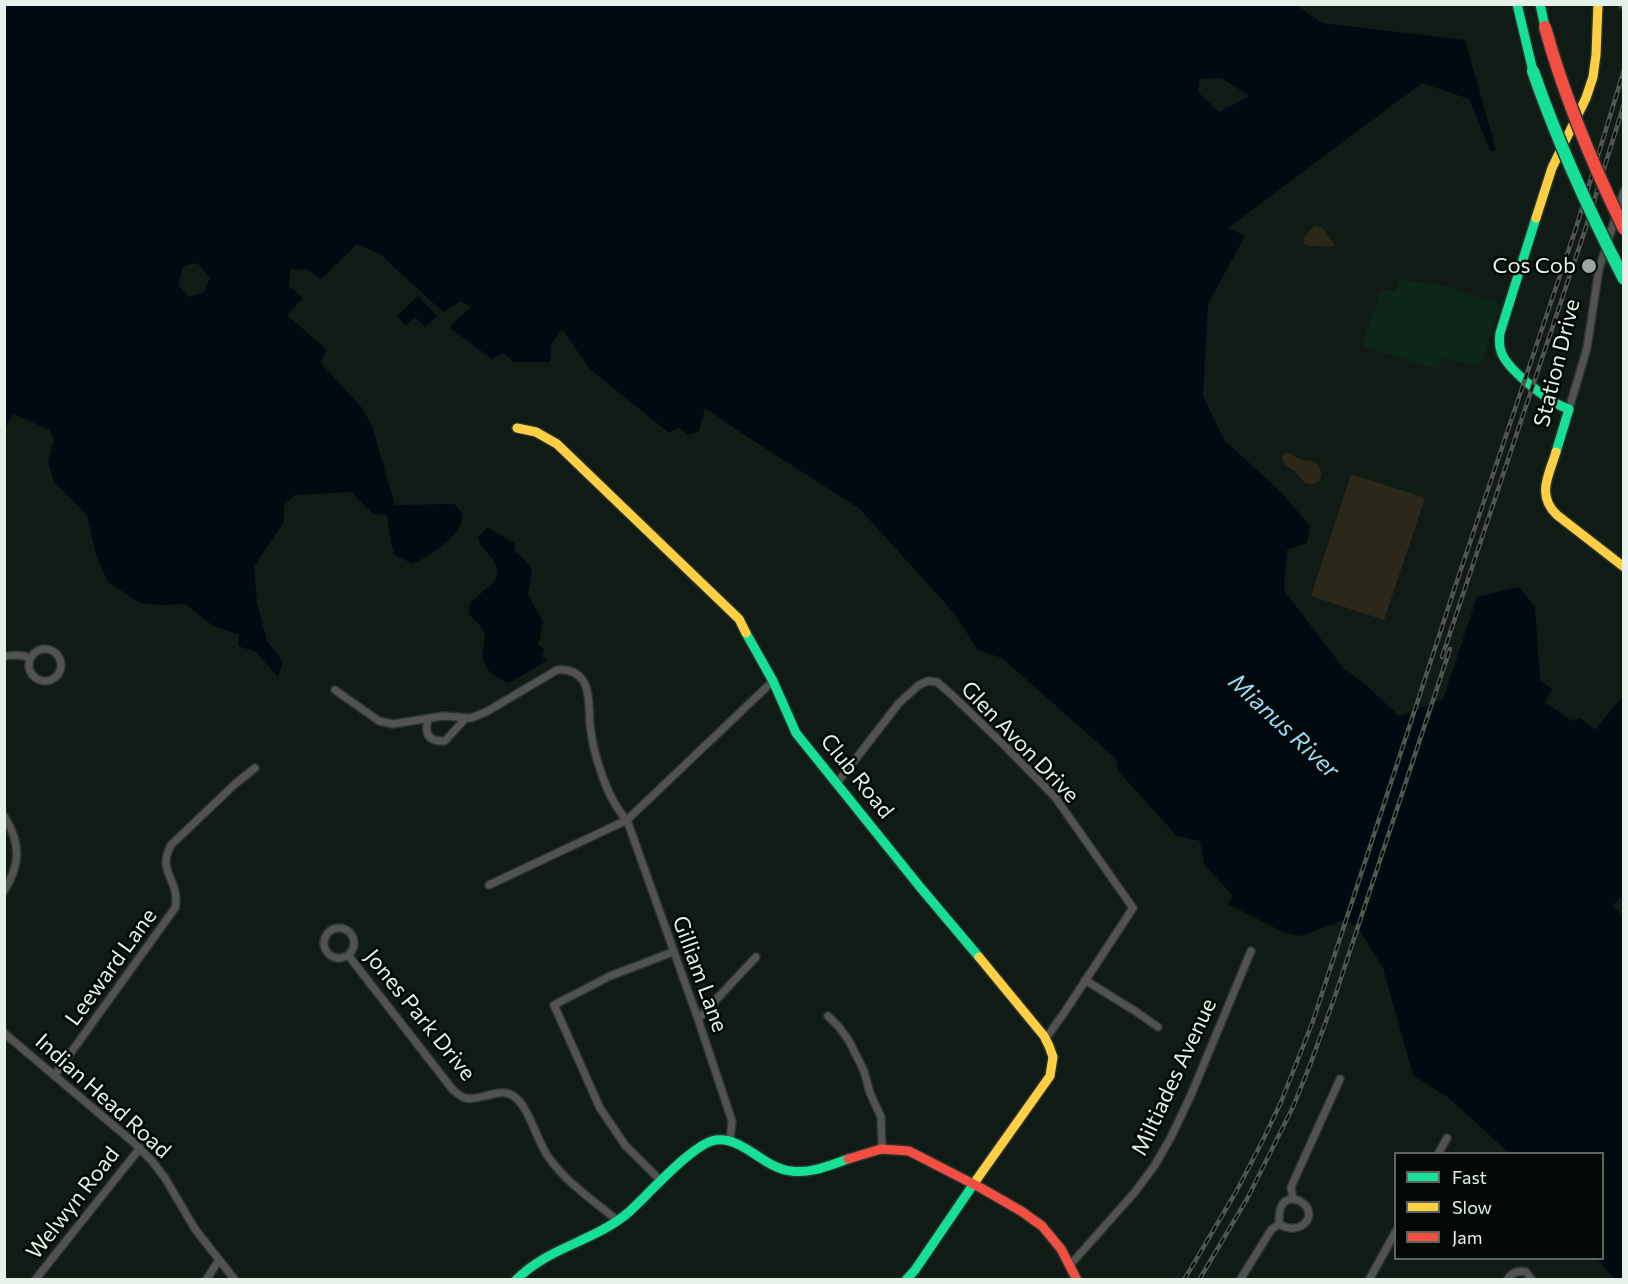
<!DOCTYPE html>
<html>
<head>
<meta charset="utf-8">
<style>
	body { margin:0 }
	#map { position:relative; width:1628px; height:1284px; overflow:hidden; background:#101b16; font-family:Commissioner,sans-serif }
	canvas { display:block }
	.frame { position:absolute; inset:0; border:6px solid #e4f1e9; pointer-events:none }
	.legend { position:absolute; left:1394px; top:1152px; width:210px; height:108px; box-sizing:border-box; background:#020804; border:2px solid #5c6560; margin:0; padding:8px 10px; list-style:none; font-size:18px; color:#e4f1e9 }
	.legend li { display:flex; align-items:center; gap:12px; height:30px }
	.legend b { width:30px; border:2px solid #5c6560 }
</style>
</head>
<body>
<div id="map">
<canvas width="1628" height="1284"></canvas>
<div class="frame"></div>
<ul class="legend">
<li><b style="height:8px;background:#16e098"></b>Fast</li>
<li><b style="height:8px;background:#ffcf43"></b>Slow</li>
<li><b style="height:8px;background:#f24e42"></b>Jam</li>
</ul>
</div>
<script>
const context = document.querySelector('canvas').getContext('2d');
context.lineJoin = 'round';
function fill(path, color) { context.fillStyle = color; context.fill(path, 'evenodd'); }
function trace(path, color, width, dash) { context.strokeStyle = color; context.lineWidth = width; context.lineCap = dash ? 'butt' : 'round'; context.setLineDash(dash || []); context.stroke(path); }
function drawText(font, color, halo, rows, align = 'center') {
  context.font = font + ' Commissioner,sans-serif'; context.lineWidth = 5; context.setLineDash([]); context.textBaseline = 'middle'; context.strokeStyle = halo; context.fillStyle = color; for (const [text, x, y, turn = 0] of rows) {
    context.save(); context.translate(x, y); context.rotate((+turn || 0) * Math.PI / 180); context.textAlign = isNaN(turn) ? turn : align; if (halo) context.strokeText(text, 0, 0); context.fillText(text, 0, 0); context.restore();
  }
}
const built = new Path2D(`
	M1400,280L1442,285L1501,304L1482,361L1474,365L1443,358L1438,369L1362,346L1382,289L1396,292Z`);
const green = new Path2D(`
	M1315,226L1323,228L1334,244L1333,247L1308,246L1304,244C1301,236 1310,231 1315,226Z
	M1286,452C1291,454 1295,457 1299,459C1305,461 1312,460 1317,464C1326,472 1319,489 1306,483C1300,480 1299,473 1293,470C1287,465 1283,466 1282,457Z
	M1351,474L1425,498L1384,620L1311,596Z`);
const water = new Path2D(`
	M1295,4L1322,23L1465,40L1496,150L1491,152L1469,99L1422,83L1228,228L1245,236L1208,304L1203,396L1224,440L1282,493L1310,526L1307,543L1287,550L1284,590L1343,668L1365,684L1399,716L1443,699L1477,597L1519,587L1535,607L1540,680L1552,689L1545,702L1572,721L1580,718L1595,730L1623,696V895L1612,906L1624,917L1623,1279H1615L1597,1259L1602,1258V1154L1509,1153L1449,1098L1413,1075L1383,968L1357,926L1344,920L1301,936L1285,933L1228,904L1233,896L1204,864L1200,841L1177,836L1118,771L1116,759L1002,658L978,650L954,613L860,509L743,434L705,408L699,431L688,435L679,427L669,433L589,368L562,329L551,345L550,362H514L503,353L492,359L449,327L471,307L461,301L443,312L380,254L357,244L321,279L307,269L290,270L289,286L303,298L287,315L327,350L320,362L362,408L372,426L395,505L454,504C457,507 461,510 462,515C466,533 427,557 413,564L395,555L391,543L387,515L373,514L351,492L295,495L284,505V522L254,566L257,603L267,641L283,662L278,677L256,652L238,646L239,635L213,626L185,604L162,605L140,603L108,582L96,555L87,515L54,482L48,462L54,440L50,430L13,414L5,429V5ZM1221,78L1250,96L1219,112L1198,92L1200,79ZM197,263L210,277L204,292L189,297L178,285L183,266Z
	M418,296L437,316L425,327L415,317L406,326L397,316Z
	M487,527L514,543L515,551L528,563L532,571L528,595L543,621C540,629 542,636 538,644L544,649L542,656L548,660L509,683C494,677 480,668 483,649C484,642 486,636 483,630C479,623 472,619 468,612L471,602L495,581L498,571L493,559L481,546L478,538Z`);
const street = new Path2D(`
	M1622,4L1624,5
	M1569,409L1587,348L1599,269L1624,191
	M29 665a16 16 0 1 1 32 0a16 16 0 1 1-32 0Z
	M4,656C13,656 23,653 30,659
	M335,690L379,721L393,724L443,716L471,718L486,712L557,670C570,669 581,673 586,687C590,697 589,714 590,725C593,753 607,800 627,820L489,885
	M428,720C424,734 429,742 445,741L466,718
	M837,783L899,703L919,685L928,681L937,682L952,695L1004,745L1055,797L1133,908L1064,1013L1046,1038
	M4,816C21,843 21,864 4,891
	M324 943a15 15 0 1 1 30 0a15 15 0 1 1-30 0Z
	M348,955L453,1090C457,1093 461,1097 465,1098C481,1102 500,1085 515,1097C530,1109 537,1142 549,1158C567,1183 594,1201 618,1221
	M1085,980L1135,1011L1158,1027
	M828,1016L839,1027L849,1041L864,1071L870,1093L881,1117L882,1149
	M698,1019L756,957
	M4,1033L133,1142L152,1161L165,1178L195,1229L235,1280
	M54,1076L175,908C181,880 156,873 171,845L235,784L255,768
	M730,1140L732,1121L698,1019L627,820L773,681
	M1438,1154L1447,1138
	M661,1181L625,1145L600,1108L554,1005L610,976L673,952
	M1293,1199L1291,1187L1340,1079
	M1070,1265L1135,1192L1155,1165L1171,1137L1191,1095L1251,951
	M35,1280L140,1148
	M206,1280L219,1260
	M1240,1280L1271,1230L1279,1224C1279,1220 1279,1214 1280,1210C1287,1184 1325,1211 1301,1226C1294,1230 1285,1228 1279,1224
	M1369,1280L1396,1231
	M1507,1280C1512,1272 1518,1270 1526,1272L1532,1280`);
const fast = new Path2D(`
	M1517,4L1533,71
	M1540,4L1545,27
	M1536,218L1500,333C1499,341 1499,349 1503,356C1512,373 1551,404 1569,409L1556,452
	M746,633L773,681L796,733L920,887L979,957
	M516,1280C548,1247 594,1242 629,1212C647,1196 693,1143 716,1140C744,1137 763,1168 791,1171C810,1174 830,1165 848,1159
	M906,1280L915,1270L977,1179`);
const slow = new Path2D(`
	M1536,218L1552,168L1586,98L1593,77L1596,55L1598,4
	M517,428L536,432L557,444L739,619L746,633
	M1556,452C1549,475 1536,495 1557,515L1624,567
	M977,1179L1050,1076L1053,1057L1049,1046L1044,1036L979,957`);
const jam = new Path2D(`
	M848,1159L881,1149L909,1151L981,1188L1021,1211L1042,1226L1061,1249L1077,1280`);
const rail = new Path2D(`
	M1442,657L1585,230L1624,104
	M1184,1280L1236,1192L1263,1140L1281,1102L1313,1021L1455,587L1576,228L1624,70
	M1199,1280L1247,1199L1293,1107L1310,1065L1334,999L1450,649`);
const fastBridge = new Path2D(`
	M1533,71C1558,143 1589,211 1624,279`);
const jamBridge = new Path2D(`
	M1545,27C1564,97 1592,163 1624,229`);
const markers = [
	[1589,266,8,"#9aa69f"]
];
const poiNames = [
	["Cos Cob",1576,266]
];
const streetNames = [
	["Station Drive",1557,363,-76],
	["Glen Avon Drive",1020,742,46],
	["Club Road",857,776,51],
	["Leeward Lane",111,967,-54],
	["Gilliam Lane",700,974,70],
	["Jones Park Drive",420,1015,51],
	["Miltiades Avenue",1174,1077,-65],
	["Indian Head Road",103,1096,42],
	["Welwyn Road",73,1203,-52]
];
const waterNames = [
	["Mianus River",1284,726,43]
];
fill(built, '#0c2619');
fill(green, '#2b2819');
fill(water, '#010a11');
trace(street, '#2a342f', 10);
trace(fast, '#2a342f', 12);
trace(slow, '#2a342f', 12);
trace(jam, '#2a342f', 12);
trace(street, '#505350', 7);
trace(fast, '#16e098', 9);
trace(slow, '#ffcf43', 9);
trace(jam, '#f24e42', 9);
trace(rail, '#515652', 4.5);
trace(rail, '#020804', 2, [7]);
trace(fastBridge, '#2a342f', 15, []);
trace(jamBridge, '#2a342f', 15, []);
trace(fastBridge, '#16e098', 12);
trace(jamBridge, '#f24e42', 12);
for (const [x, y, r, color] of markers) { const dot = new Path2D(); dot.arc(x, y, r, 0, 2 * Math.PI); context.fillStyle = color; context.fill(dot); trace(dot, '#020804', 2); }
drawText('22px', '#e4f1e9', '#020804', poiNames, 'right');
drawText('22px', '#e4f1e9', '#020804', streetNames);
drawText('italic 24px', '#96d9f5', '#020804', waterNames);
</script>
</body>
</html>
